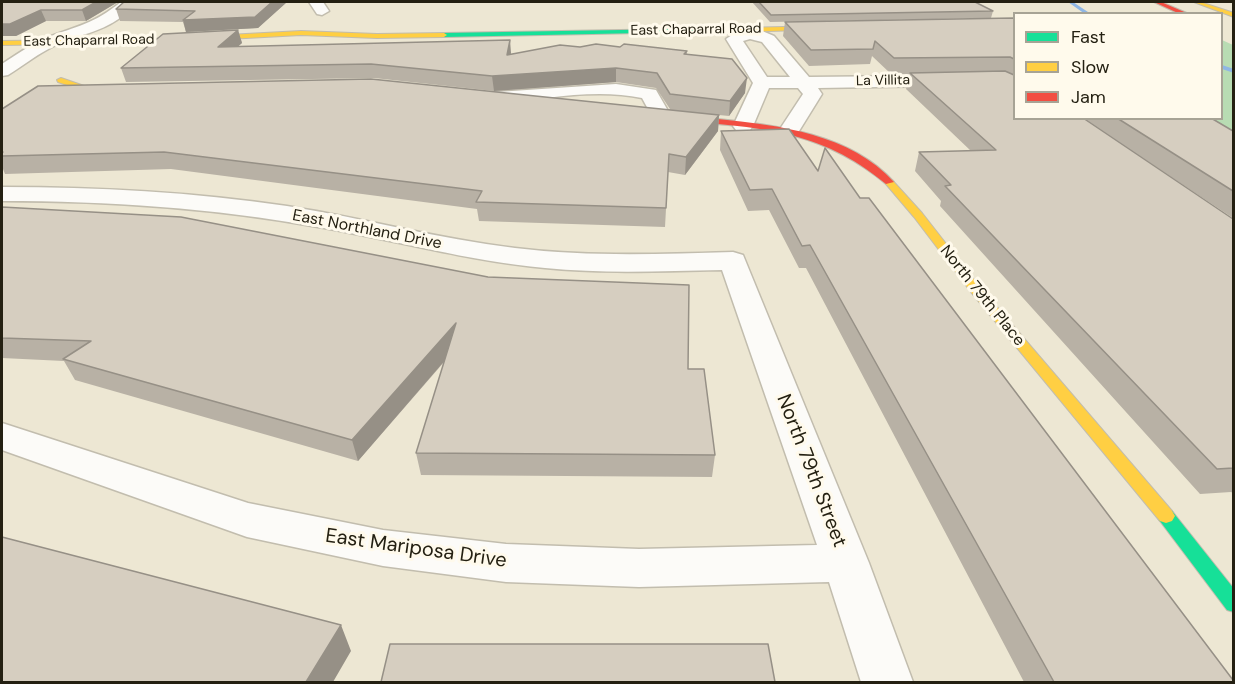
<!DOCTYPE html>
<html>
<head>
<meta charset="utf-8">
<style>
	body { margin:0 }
	#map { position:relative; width:1235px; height:684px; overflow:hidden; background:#ede7d3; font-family:"DM Sans",sans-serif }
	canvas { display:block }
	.frame { position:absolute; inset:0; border:3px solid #242012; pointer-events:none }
	.legend { position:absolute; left:1013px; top:12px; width:210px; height:108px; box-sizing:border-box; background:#fffaec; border:2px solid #a7a395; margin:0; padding:8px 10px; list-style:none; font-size:18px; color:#242012 }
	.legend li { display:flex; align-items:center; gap:12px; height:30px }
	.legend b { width:30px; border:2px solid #a7a395 }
</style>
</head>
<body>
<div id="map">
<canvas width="1235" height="684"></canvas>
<div class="frame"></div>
<ul class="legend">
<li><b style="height:8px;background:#16e098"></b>Fast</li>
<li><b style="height:8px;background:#ffcf43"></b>Slow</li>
<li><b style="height:8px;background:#f24e42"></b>Jam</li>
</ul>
</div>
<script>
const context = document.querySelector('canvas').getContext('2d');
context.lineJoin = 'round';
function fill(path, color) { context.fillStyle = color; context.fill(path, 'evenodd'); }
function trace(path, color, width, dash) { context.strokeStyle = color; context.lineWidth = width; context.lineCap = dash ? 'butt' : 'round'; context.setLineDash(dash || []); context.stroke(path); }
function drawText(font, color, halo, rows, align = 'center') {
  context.font = font + ' "DM Sans",sans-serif'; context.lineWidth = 6; context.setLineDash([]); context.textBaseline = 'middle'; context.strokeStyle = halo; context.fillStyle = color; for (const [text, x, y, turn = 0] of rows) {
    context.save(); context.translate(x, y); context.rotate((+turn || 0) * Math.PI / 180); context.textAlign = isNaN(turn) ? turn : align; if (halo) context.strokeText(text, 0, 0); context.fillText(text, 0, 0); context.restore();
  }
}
const green = new Path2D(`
	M1222,40L1233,45V148L1180,119L1222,118Z`);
const stream = new Path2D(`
	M1068,2H1073L1091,14H1085Z
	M1222,65L1234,69V73L1222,69Z`);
const street = new Path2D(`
	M121,2H136C112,32 87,31 56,45C39,53 24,65 8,75L2,76V64C16,55 31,44 46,38C79,25 92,25 121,2Z
	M309,2H323L329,11L322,15L317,14Z
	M727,24L749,30L755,28L774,36L809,77L1005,75L1014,78V91L1001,85L818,88L822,94L796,136L789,138L782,136L778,132L803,94L798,88H769L753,126L750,130L743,132L736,130L733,126L753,83L726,39L732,35L722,32L719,29ZM750,39L762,42L790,77H767L743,41Z
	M616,84L656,90L671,116L668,120H654L642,98C595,88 544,99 497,104L490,102L487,98L490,94L497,92Z
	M2,187C98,187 193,192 287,206C364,218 438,239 515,248C588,257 660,254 733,252L743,255L869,563L913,682H861L829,582L639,587L506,582L383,566L247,537L2,450V423L248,503L383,530L506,544L639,549L817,545L722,270C663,271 604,274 545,268C468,261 394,240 318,227C213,208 108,201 2,201Z`);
const fast = new Path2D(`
	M738,28L740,31L444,37L441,35L444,33Z
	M1166,509L1172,511L1234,589V612L1227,610L1160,521L1157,516L1160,511Z`);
const slow = new Path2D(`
	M1194,2H1200L1234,13V17Z
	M830,26L832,29L738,32L735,30L738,28Z
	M301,31L377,34L444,33L447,35L444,37L377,38L301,35L154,43L2,45V41L154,39Z
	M61,78L93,89L121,88L125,90L121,92L92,93L58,82L57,80Z
	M889,179L892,180L922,213L979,286L1172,511L1175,516L1172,521L1166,523L1160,521L971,292L914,217L886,184L884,182Z`);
const jam = new Path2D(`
	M1154,2H1161L1189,14H1180Z
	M671,116C686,114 703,118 718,119C778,125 851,134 894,182L886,184C819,128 757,128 674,120L670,118Z`);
const wall = new Path2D(`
	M2,2H118L86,21H46L16,36H2Z
	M124,2H287L258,28L186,32L183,22L120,21L116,9Z
	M752,2H975L993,11L991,18L770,22Z
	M1014,18V118H1211L1233,131V218L1100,130L1233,219V493L1231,492L1200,494L940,206L941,201L915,171L919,152L971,151L906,89L910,74H891L872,56L870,64L809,66L783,36L785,22Z
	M238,30L242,43L237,47L511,54L580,47H620L687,51V54L745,93L729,116L719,115L718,131L685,175L668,172L665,227L479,221L477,209L171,169L5,174L3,169H2V109H670L656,88L616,82L494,91L374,78L126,82L121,68Z
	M721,131L818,171L860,198L1233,682H1024L806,268H799L769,210L748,211L720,150Z
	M2,207L688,369L715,455L712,477L421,475L416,453L445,361L358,461L75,380L64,361L2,358Z`);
const shadedWall = new Path2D(`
	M96,2H118L86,21L82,10Z
	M272,2H287L258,28L186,32L183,20Z
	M41,10L46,21L16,36H2V24Z
	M238,30L242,43L222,61L218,47Z
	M510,40L511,53L508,69L507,55Z
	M616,68V82L494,91L492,76Z
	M747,78L745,93L729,116L730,101Z
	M719,115L718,131L685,175L686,157Z
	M456,323L459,344L358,461L352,440Z
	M341,625L351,651L333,682H306Z`);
const building = new Path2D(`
	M2,2H96L82,10H41L10,24H2Z
	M124,2H272L255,17L183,20L195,11L116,9Z
	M759,2H975L993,11L771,15Z
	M1014,18V59L1010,57L894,58L875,41L873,49L811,50L785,22Z
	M238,30L218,47L510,40L507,55L560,45L580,47L596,44L620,47L624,44L687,51L684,54L732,59L747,78L730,101L670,94L657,73L616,68L492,76L371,64L121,68L163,34Z
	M1005,71L1014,75V118H1083L1233,219V468L1217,469L945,186L951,185L919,152L996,150L910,73Z
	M371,79L719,115L686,157L669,154L666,208L476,202L482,191L164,152L2,156V153L3,152H2V109L38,86Z
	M1117,118H1211L1233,131V191Z
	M789,129L818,171L825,148L860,198H869L1233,680V682H1054L810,245L802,246L772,189L750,190L721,131Z
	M2,207L181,217L488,277L689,285L688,369H704L715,455L416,453L456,323L352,440L63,359L91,341L2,338Z
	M2,537L341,625L306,682H2Z
	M390,644H768L775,682H381Z`);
const farStreetnames = [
	["East Chaparral Road",696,30,-1],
	["East Chaparral Road",89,41,-1],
	["La Villita",883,81,-1]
];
const streetNames = [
	["East Northland Drive",367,230,11],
	["North 79th Place",982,296,51]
];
const nearStreetnames = [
	["North 79th Street",811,471,69],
	["East Mariposa Drive",416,549,8]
];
fill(green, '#b8dcb3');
fill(stream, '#8fb6e4');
trace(street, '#c2bdae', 3);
trace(fast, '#c2bdae', 2);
trace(slow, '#c2bdae', 2);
trace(jam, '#c2bdae', 2);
fill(street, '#fcfbf8');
fill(fast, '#16e098');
fill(slow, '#ffcf43');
fill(jam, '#f24e42');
fill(wall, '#b8b1a5');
fill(shadedWall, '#969086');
fill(building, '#d6cec0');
trace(building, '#969086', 1.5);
drawText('14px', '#242012', '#fffaec', farStreetnames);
drawText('16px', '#242012', '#fffaec', streetNames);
drawText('20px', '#242012', '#fffaec', nearStreetnames);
</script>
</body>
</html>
